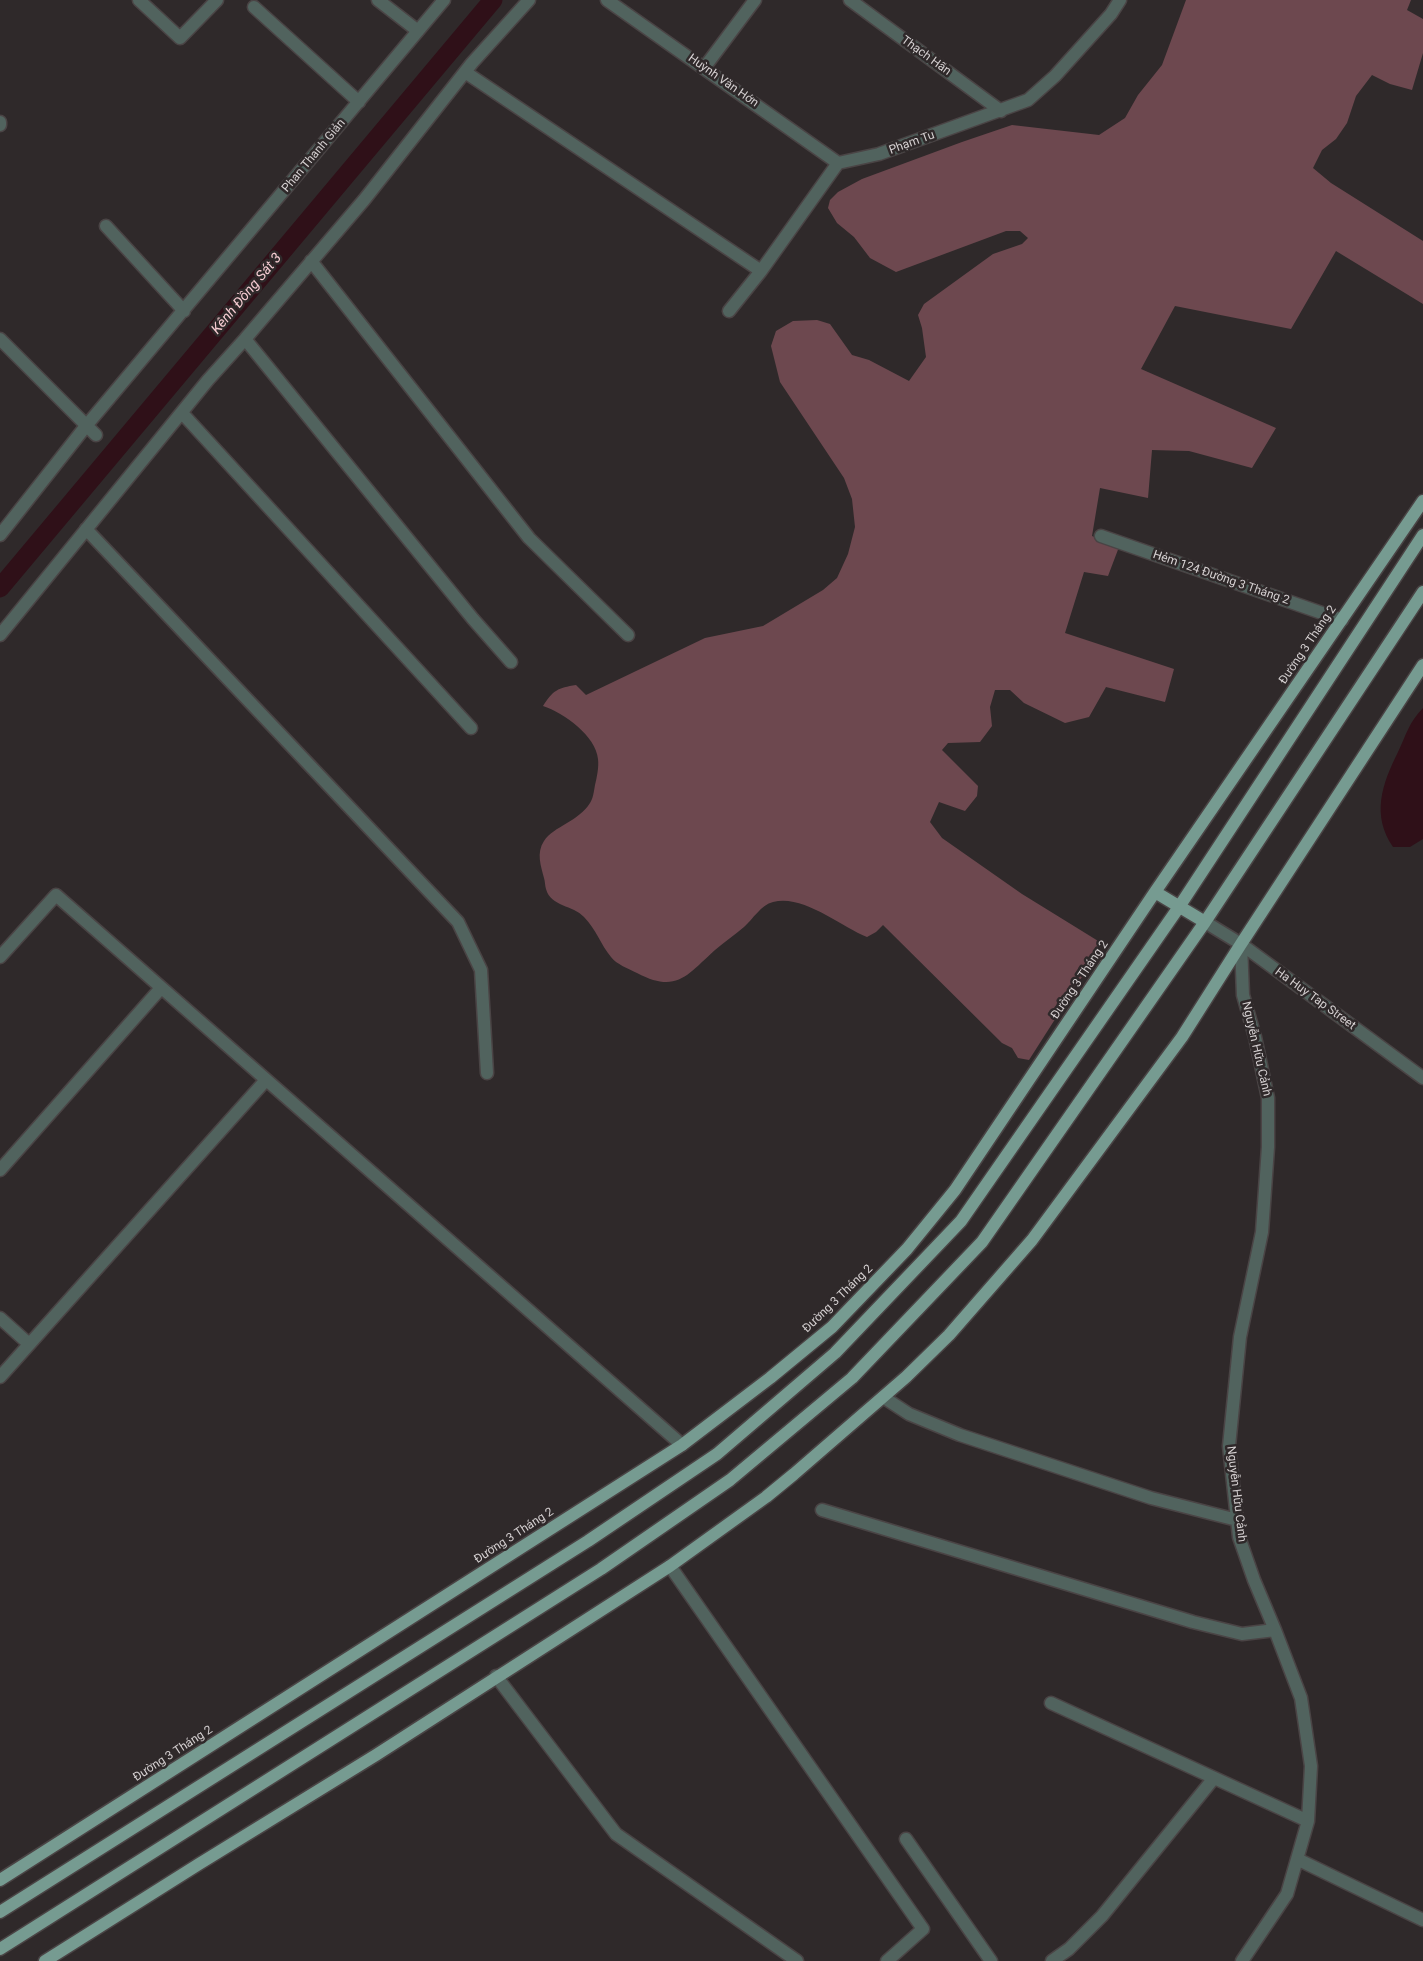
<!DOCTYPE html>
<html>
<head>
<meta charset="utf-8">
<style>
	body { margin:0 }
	canvas { display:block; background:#2f292a }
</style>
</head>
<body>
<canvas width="1423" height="1961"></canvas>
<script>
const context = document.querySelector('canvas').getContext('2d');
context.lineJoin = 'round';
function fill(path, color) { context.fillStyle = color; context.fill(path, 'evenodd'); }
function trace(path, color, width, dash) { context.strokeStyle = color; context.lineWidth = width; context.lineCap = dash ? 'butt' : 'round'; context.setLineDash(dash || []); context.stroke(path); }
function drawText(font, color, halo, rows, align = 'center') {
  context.font = font + ' Roboto,sans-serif'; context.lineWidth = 5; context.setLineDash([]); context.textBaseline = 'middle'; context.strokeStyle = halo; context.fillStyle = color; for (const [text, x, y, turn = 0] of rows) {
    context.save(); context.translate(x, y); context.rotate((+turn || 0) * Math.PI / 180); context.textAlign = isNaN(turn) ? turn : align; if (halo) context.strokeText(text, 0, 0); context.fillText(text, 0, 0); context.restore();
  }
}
const forest = new Path2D(`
	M1186,0H1411L1407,10L1423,19V53L1412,90L1390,84L1372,75L1356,96L1347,123L1336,139L1322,150L1313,168L1331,183L1423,241V304L1336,251L1291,329L1175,306L1141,369L1276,428L1252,468L1189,451L1152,450L1148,498L1100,488L1092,536L1119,547L1108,576L1084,572L1065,633L1174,669L1165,702L1106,687L1089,717L1065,723L1024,703L1010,690H995L990,707L992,726L980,742L948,743L942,750L978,786L977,796L965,811L939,802L930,822L942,838L1022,894L1103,944L1029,1060L1018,1058L1012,1048L1002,1043L883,925L876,932L867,937C840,926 803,894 773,902C761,905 753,919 744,927C735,935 724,942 715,950C687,975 677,994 637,973C629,969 616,964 611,957C601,945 596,929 584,917C573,905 551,907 546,889C545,886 545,881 544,878C541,866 536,853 544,841C554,826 578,822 590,803C593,799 594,791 595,785C597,777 599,767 598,759C596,736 564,713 543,706C553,690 558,688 576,685L586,695L705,638L763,626L823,590L837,578L848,554L855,527L852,499L844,478L780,382L771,346L776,331L793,321L817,320L830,324L852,355L869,360L909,381L926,357L922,328L918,315L924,304L993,254L1022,244L1028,238L1020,231H1006L896,272L870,258L854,237L837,223L828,208L830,200L838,192L862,179L962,142L1012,125L1099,135L1125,118L1138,95L1162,65Z`);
const water = new Path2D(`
	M1423,708V839L1410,847H1393C1371,815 1382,784 1398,752C1406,735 1409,722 1423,708Z`);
const canal = new Path2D(`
	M0,588L493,0`);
const minor = new Path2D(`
	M139,0L180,38L217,0
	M378,0L418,31
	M607,0L838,163
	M850,0L1001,111
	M254,7L359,102
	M704,68L755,0
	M465,72L761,271
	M0,122V125
	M106,226L184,311
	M311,261L529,538L628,635
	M729,311L761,271L838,163L879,154L1028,100L1055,76L1111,14L1120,0
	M0,339L96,435
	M245,339L473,619L511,662
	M182,413L471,728
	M86,529L458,922L481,970L487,1073
	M0,535L86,426L444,0
	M1101,536L1342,620
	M0,635L208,380L245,339L364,200L472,63L529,0
	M1205,922L1241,944L1423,1078
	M1241,944L1243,995L1255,1037L1268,1098V1147L1262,1232L1240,1337L1229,1446L1239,1537L1254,1580L1275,1630L1301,1698L1311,1766L1308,1821L1287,1894L1242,1961
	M0,957L56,895L682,1445
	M0,1170L161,988
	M0,1318L29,1344
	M0,1377L266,1080
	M883,1397L909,1414L960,1435L1151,1498L1237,1520
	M822,1510L1193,1622L1242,1634L1275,1630
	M670,1566L923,1929L887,1961
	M496,1676L616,1834L797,1961
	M1051,1703L1308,1821
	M906,1839L991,1961
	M1297,1859L1423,1920
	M1052,1961L1069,1949L1102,1916L1214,1778`);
const major = new Path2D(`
	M1155,892L1205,922
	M0,1880L682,1445L770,1378L832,1327L907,1249L955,1190L1155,892L1423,501
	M0,1912L588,1541L717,1454L835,1353L961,1221L1179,907L1423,535
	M0,1949L601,1569L730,1480L852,1378L982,1242L1205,922L1423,592
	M45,1961L199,1864L376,1755L670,1566L766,1497L794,1474L906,1377L949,1335L1032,1240L1182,1037L1241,944L1423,665`);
const streetNames = [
	["Thạch Hãn",926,56,36],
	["Huỳnh Văn Hớn",723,81,35],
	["Phạm Tu",912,143,-20],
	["Phan Thanh Giản",314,156,-50],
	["Hẻm 124 Đường 3 Tháng 2",1221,578,19],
	["Đường 3 Tháng 2",1308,645,-56],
	["Đường 3 Tháng 2",1080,980,-56],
	["Ha Huy Tap Street",1315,999,36],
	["Nguyễn Hữu Cảnh",1256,1049,77],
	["Đường 3 Tháng 2",838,1299,-44],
	["Nguyễn Hữu Cảnh",1236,1494,83],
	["Đường 3 Tháng 2",514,1536,-33],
	["Đường 3 Tháng 2",173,1754,-33]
];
const waterNames = [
	["Kênh Đồng Sát 3",247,294,-50]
];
fill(forest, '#6d484f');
fill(water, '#2f1018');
trace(canal, '#2f1018', 19);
trace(minor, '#4a4445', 15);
trace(major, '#4a4445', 15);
trace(minor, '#51635e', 12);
trace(major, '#769b91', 12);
drawText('12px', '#d5d0d1', '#2f292a', streetNames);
drawText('italic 14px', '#f7cdd3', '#2f292a', waterNames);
</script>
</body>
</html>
